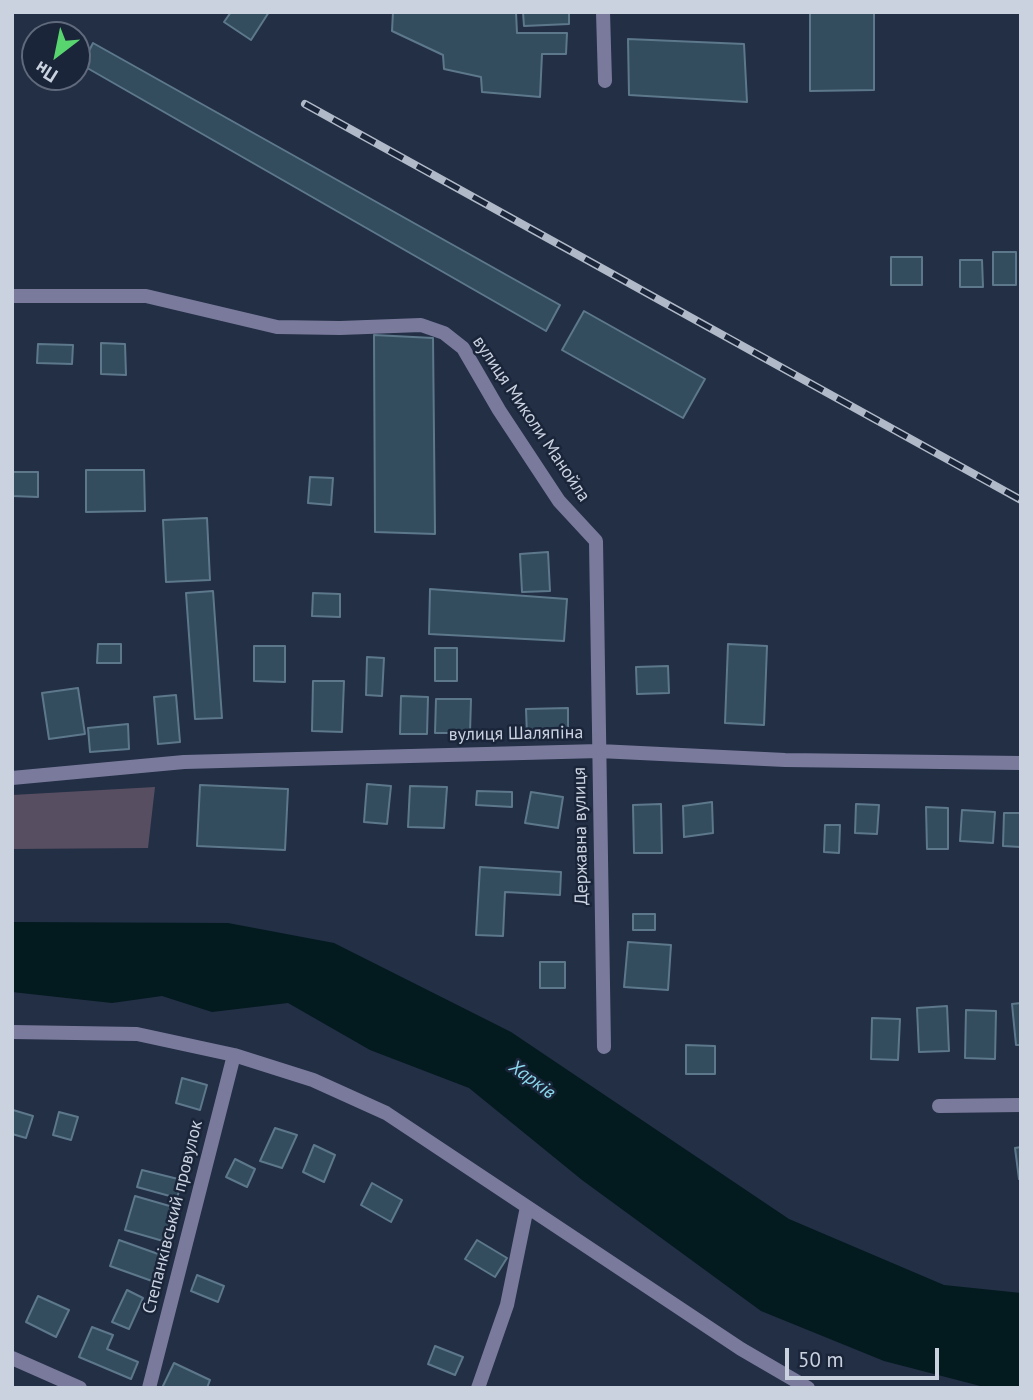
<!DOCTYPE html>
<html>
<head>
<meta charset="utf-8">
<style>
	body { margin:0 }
	#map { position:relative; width:1033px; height:1400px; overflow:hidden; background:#232f45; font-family:"PT Sans",sans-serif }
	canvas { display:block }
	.frame { position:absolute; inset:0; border:14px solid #cad2e0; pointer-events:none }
	.north { position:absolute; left:21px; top:21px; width:70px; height:70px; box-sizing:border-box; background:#1a253a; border:2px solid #606a7c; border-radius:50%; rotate:212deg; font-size:19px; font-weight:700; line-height:28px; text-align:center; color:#cad2e0 }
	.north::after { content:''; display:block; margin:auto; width:24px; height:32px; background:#59d56f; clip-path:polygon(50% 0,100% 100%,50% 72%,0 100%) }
	.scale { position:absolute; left:785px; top:1348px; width:154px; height:32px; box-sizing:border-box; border:4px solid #cad2e0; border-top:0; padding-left:9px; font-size:21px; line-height:24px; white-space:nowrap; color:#cad2e0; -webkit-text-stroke:5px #1a253a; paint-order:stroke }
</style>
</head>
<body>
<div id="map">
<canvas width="1033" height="1400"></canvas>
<div class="frame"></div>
<div class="north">Пн</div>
<div class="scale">50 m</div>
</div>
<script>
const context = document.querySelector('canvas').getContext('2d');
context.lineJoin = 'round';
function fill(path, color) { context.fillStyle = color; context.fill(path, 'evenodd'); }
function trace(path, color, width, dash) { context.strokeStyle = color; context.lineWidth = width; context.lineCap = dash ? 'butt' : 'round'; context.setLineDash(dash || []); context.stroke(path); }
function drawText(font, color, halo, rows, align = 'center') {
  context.font = font + ' "PT Sans",sans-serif'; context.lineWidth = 5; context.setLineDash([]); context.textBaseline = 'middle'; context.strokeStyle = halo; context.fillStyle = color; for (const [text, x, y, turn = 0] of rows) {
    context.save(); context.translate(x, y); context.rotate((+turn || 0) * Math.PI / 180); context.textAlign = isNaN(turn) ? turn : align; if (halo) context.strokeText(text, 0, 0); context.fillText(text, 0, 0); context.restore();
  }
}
const green = new Path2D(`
	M155,787L148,848L12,849V795Z`);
const water = new Path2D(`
	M12,922L228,923L334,943L511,1032L789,1219L944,1285L1021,1293V1388H988L884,1361L761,1311L582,1180L469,1088L370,1050L288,1003L212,1012L162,996L112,1003L12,992Z`);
const building = new Path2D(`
	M231,12H269L251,40L224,22Z
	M393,12H516L517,33H567L566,54H542L540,97L482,92L481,77L444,69L443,55L392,31Z
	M523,12H569V24L524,26Z
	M810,12H874V90L810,91Z
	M628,39L744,44L747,102L629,95Z
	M93,43L560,305L546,331L82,65Z
	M993,252H1016V285H993Z
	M891,257H922V285H891Z
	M960,260H982L983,287H960Z
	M584,311L705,379L683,418L562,350Z
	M374,335L433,338L435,534L375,532Z
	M101,343L125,344L126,375L101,374Z
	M38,344L73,345L72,364L37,363Z
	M86,470H144L145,511L86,512Z
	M12,472H38V497L12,496Z
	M310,477L333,478L331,505L308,503Z
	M207,518L210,580L166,582L163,520Z
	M548,552L550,591L522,592L520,554Z
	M430,589L567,599L564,641L429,634Z
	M213,591L222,718L195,719L186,593Z
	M313,593L340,594V617L312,616Z
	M98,644H121V663H97Z
	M728,644L767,646L764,725L725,723Z
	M254,646H285V682L254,681Z
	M435,648H457V681H435Z
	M367,657L384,658L382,696L366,695Z
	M668,666L669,693L637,694L636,667Z
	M313,681H344L342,732L312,731Z
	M78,688L85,734L49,739L42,693Z
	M176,695L180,742L158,744L154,697Z
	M401,696L428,697L427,734H400Z
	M436,699H471L470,733H435Z
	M568,708V735L527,736L526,709Z
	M128,724L129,749L90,752L88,728Z
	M367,784L391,786L387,824L364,822Z
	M200,785L288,789L285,850L197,846Z
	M410,786L447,787L444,828L408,827Z
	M477,791L512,792V807L476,805Z
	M531,792L563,797L558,828L525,823Z
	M712,802L713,833L684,837L683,806Z
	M661,804L662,853H634L633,805Z
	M856,804L879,805L877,834L855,833Z
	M926,807L948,808V849H927Z
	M962,810L995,812L993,843L960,841Z
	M1004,813H1021V847L1003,846Z
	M825,825H840L839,853L824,852Z
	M480,867L561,872L560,895L505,892L503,936L476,935Z
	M633,914H655V930H633Z
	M628,942L671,945L668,990L624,987Z
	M540,962H565V988H540Z
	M1021,1003V1045H1016L1012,1004Z
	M947,1006L949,1051L919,1052L917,1008Z
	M966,1010L996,1011L995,1059L965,1058Z
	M872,1018L900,1019L898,1060L871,1059Z
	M686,1045L715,1046V1074H686Z
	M182,1078L207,1085L200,1110L176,1103Z
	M13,1110L33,1116L26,1138L12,1134Z
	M59,1112L78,1117L71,1140L53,1135Z
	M275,1128L297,1135L282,1168L260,1161Z
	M314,1145L335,1155L324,1182L303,1172Z
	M1021,1147V1179H1019L1015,1148Z
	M235,1159L255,1169L247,1187L226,1177Z
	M142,1170L182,1180L177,1198L137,1187Z
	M372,1183L402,1200L391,1222L361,1205Z
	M135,1196L180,1209L170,1243L125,1230Z
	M119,1240L161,1255L152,1281L110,1266Z
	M477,1240L507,1258L495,1277L465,1259Z
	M197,1275L224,1286L218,1302L191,1291Z
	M127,1290L143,1298L129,1329L112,1322Z
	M38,1296L69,1310L56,1337L26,1322Z
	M92,1327L113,1335L107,1349L138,1362L131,1379L79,1357Z
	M435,1346L463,1357L455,1375L428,1364Z
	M174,1363L210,1380L207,1388H162Z`);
const minor = new Path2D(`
	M603,12L605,81
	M12,296H146L277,327L340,328L421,325L444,333L463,348L499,410L559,501L596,541L604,1047
	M12,778L184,762L599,751L785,760L1021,763
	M12,1032L137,1034L234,1055L313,1080L386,1113L741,1349L808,1388
	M939,1106L1021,1105
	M12,1358L80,1388
	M149,1388L234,1055
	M478,1388L507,1305L527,1207`);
const rail = new Path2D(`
	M305,104L1021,500`);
const streetNames = [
	["вулиця Миколи Манойла",531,419,56],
	["вулиця Шаляпіна",516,734,-1],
	["Державна вулиця",581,836,-91],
	["Степанківський провулок",173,1217,-76]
];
const waterNames = [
	["Харків",532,1080,36]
];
fill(green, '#584e61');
fill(water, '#031a1f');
fill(building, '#334d5e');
trace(building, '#5d788b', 2);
trace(minor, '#7a7b9c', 14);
trace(rail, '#b0b9c8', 8);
trace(rail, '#1a253a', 5, [16]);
drawText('18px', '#cad2e0', '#1a253a', streetNames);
drawText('italic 19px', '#8bd9ed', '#1a253a', waterNames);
</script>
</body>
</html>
